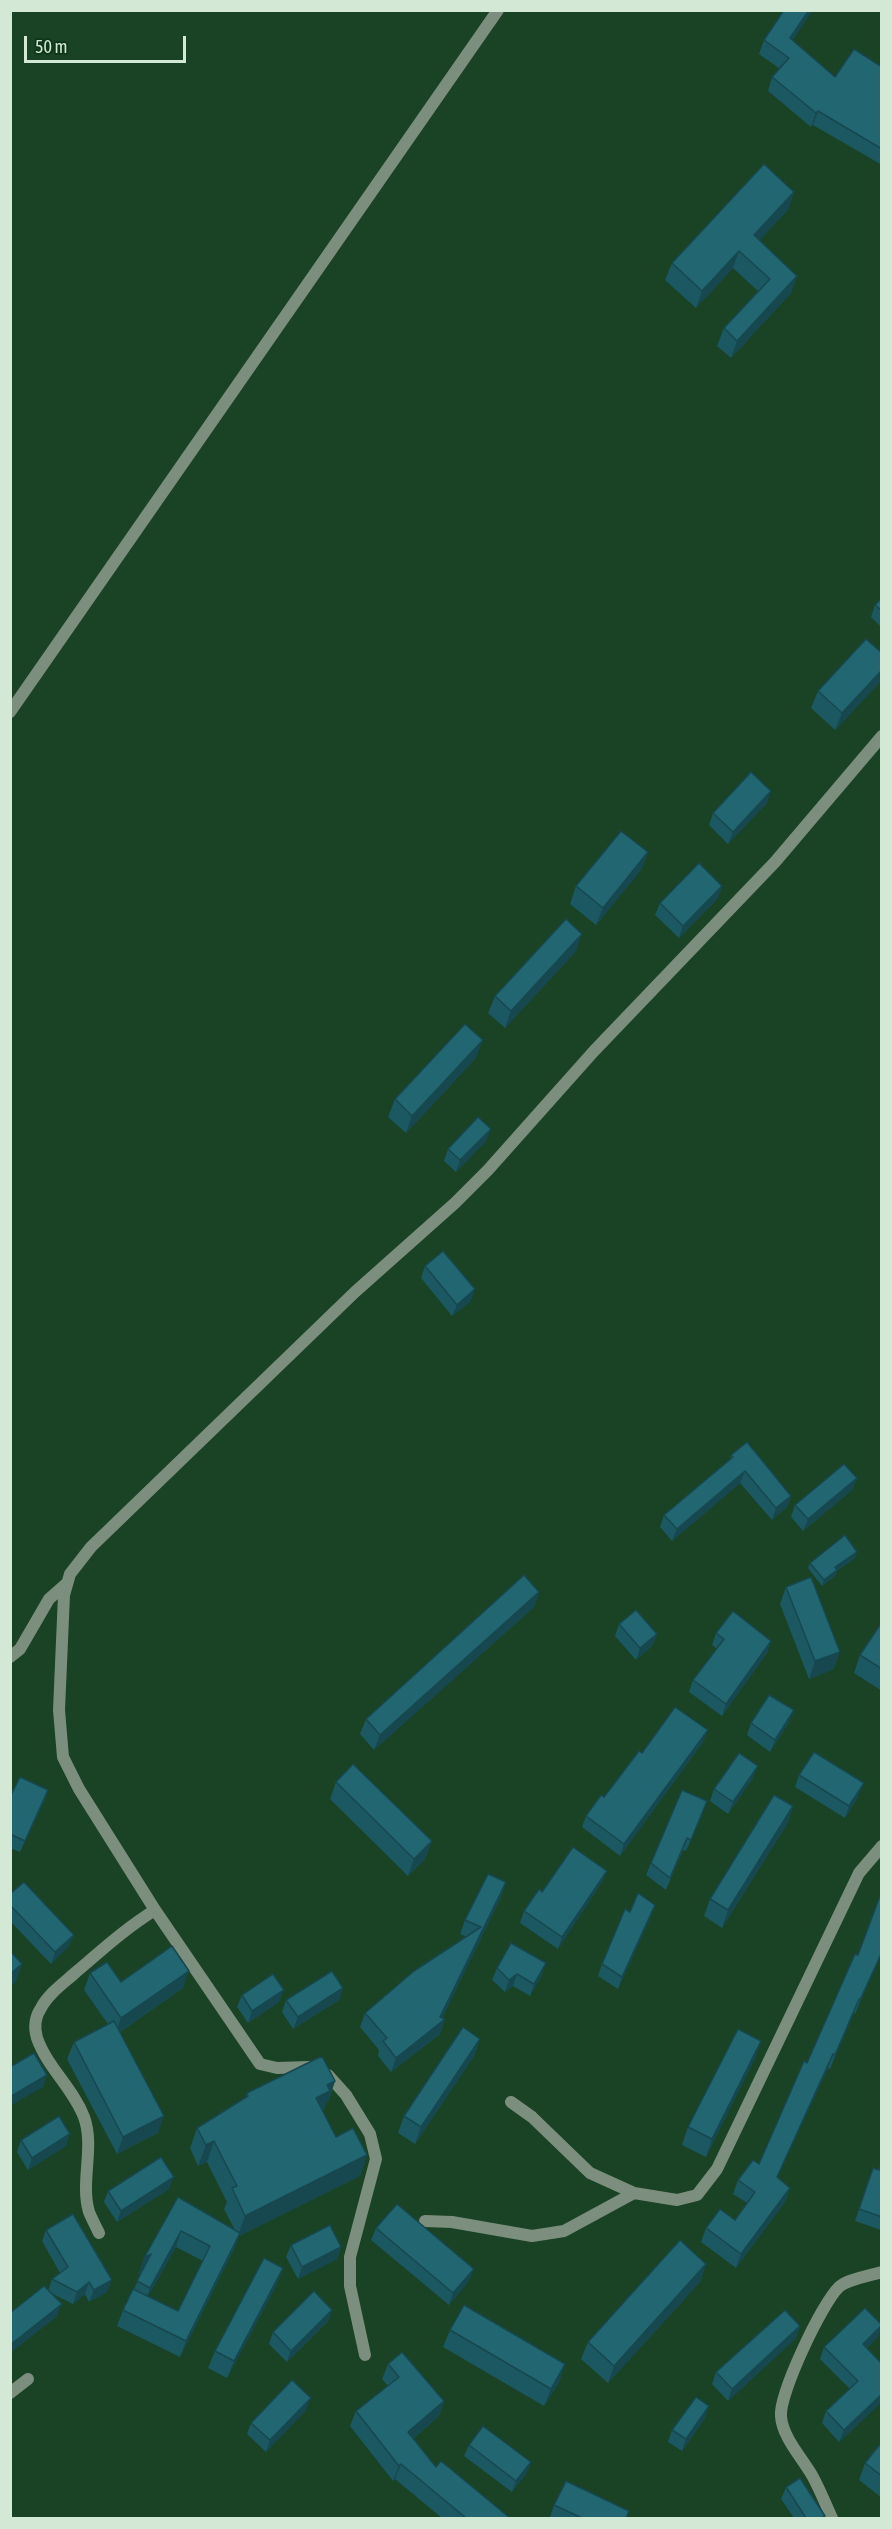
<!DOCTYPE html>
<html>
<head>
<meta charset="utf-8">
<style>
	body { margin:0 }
	#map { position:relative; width:892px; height:2529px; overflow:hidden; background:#1a4224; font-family:"Asap Condensed",sans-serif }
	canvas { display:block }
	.frame { position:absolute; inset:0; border:12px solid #d3e9d6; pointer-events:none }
	.scale { position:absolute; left:24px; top:36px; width:162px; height:27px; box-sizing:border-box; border:3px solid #d3e9d6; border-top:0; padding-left:8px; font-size:18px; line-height:21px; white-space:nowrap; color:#d3e9d6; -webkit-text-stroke:4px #0e371a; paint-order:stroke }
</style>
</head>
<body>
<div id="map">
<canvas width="892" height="2529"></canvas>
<div class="frame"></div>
<div class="scale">50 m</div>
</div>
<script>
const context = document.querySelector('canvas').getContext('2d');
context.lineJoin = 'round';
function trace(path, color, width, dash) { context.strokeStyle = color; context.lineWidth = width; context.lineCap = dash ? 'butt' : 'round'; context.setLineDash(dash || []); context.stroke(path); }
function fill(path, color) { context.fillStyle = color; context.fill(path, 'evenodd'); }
const minor = new Path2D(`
	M10,712L498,10
	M10,1657L20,1649L49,1599L66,1584
	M511,2102L532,2117L590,2173L634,2193L677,2200L697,2195L717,2169L859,1873L882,1846
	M425,2221L452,2222L532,2236L564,2231L634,2193
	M99,2233C96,2227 92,2219 89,2212C80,2182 95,2147 84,2117C73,2088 47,2067 37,2038C34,2028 35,2017 41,2008C48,1994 64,1983 76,1972C102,1950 126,1928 155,1910
	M365,2355L350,2286V2257L376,2159L370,2134L346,2095L328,2075L309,2067L277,2068L260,2064L155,1910L79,1789L63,1757L59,1710L64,1595L70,1574L91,1547L355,1292L455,1203L488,1170L594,1051L775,862L882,736
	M10,2393L28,2379
	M832,2518C826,2505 820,2490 813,2477C803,2459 782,2437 781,2416C779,2394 822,2303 839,2287C848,2279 869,2276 882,2272`);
const wall = new Path2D(`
	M784,10H812L792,41L835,77L882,67V165L813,125L811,127L768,91L772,77L780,69L759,54L764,40Z
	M794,192L788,210L759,240L797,276L791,293L731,358L717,346L724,328L758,291L733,268L696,308L665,280L672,263Z
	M882,598V628L871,617L875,605Z
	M882,653V680L835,730L811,708L818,691Z
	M767,803L728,844L709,825L713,813Z
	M648,852L641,870L596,925L570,904L576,886Z
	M722,886L718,898L679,938L655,915L660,903Z
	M576,951L505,1028L488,1013L495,996Z
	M476,1058L406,1133L388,1117L395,1099Z
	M486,1141L456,1172L444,1161L448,1149Z
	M425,1266L471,1301L452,1316L421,1278Z
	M731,1455L791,1496L787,1507L772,1520L740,1483L672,1541L660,1527L664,1515L730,1459Z
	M857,1478L852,1490L803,1531L791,1517L795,1505Z
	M855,1558L837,1571L835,1576L822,1586L808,1568L810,1563Z
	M786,1587L834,1669L809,1679L780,1604Z
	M539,1592L534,1607L374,1750L360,1734L366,1719Z
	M882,1622V1691L854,1673L860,1655Z
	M619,1624L657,1634L652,1646L636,1660L615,1636Z
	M716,1633L771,1641L767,1653L722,1716L689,1692L693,1680L717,1649L712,1645Z
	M789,1722L770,1752L747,1735L751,1723Z
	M703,1742L620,1856L582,1827L586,1816L604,1797L642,1753Z
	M799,1775L859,1795L845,1818L795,1787Z
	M753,1778L728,1814L710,1801L714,1789Z
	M336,1782L432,1841L425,1859L408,1876L330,1799Z
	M48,1790L44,1802L20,1852L10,1848V1797Z
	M793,1806L787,1824L722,1928L704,1916L710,1899Z
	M703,1813L686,1851L683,1850L666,1890L646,1875L651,1863Z
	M607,1871L602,1882L558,1949L520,1923L524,1911L542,1892Z
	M506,1882L501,1897L442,2018L445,2019L440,2034L391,2072L378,2056L379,2050L360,2027L365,2013L467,1937L460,1934L465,1920Z
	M10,1894L69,1946L51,1964L10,1921Z
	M882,1897V1957H880L855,2014L854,2013L830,2069L828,2068L777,2178L790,2188L785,2202L736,2268L701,2242L706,2228L735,2220L747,2203L733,2194L738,2180L759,2164L858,1955Z
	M655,1905L651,1916L618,1989L598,1976L602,1964L630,1912Z
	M497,1968L542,1975L530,1996L513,1986L505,1992L492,1980Z
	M90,1973L121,1982L183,1988L120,2032L158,2133L117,2154L67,2059L74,2042L108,2024L84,1990Z
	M343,1988L339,2000L293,2029L282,2012L286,2000Z
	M242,1995L279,2002L248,2023L237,2007Z
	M480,2039L474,2056L415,2144L398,2133L404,2116Z
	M761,2041L755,2058L706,2157L682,2145L688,2127Z
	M335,2081L328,2102L326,2103L323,2111L336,2137L367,2155L360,2176L239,2236L234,2249L180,2357L117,2326L123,2310L134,2289L142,2272L138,2274L178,2197L235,2230L224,2209L227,2202L207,2162L198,2166L190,2148L197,2128L245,2098L247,2093ZM176,2247L203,2261L178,2311L148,2296Z
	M21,2140L66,2146L28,2170L17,2152Z
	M882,2160L881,2230L855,2221L873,2168L878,2170Z
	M169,2189L117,2222L104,2202L108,2191Z
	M376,2228L469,2281L449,2305L371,2240Z
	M46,2230L107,2292L89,2302L85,2294L73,2304L49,2292L57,2316L10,2353V2313L48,2291L52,2279L60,2273L42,2241Z
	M291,2245L341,2247L337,2259L298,2279L286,2257Z
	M706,2264L700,2282L608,2383L581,2359L588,2342Z
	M283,2268L276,2286L227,2378L208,2368L215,2351Z
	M332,2310L328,2321L287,2362L269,2344L273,2332Z
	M882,2325L878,2337L867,2348L882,2364V2402L839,2442L822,2423L826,2411L850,2389L820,2359L824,2347Z
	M800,2326L796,2338L728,2401L712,2384L716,2372Z
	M450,2330L565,2364L559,2382L544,2406L443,2347Z
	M388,2364L444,2401L439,2416L413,2439L436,2467L510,2518H442L395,2479L393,2481L350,2426L356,2411L388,2386L382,2379Z
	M709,2406L705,2418L682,2451L668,2442L672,2430Z
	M306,2410L266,2452L247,2434L251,2423Z
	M882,2442V2498L859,2480L865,2463Z
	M469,2445L531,2462L526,2474L512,2492L464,2456Z
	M786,2487L825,2516L824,2518H794L781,2499Z
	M554,2505L629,2511L626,2518H553L550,2517Z`);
const shadedWall = new Path2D(`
	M809,10H812L811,13L785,52L790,38Z
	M818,111L813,125L811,127L816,113Z
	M794,192L788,210L748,253L754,235Z
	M739,251L733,268L696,308L702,291Z
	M797,276L791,293L731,358L737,341Z
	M882,670V680L835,730L842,713Z
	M771,791L767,803L728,844L733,832Z
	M648,852L641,870L596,925L603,908Z
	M722,886L718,898L679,938L683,926Z
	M582,934L576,951L505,1028L511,1011Z
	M483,1040L476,1058L406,1133L412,1116Z
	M491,1129L486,1141L456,1172L460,1160Z
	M475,1289L471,1301L452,1316L457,1305Z
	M745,1471L740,1483L672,1541L677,1529Z
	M857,1478L852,1490L803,1531L808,1519Z
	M791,1496L787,1507L772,1520L776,1508Z
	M857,1552L855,1558L837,1571L835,1576L822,1586L824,1580L835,1567Z
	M539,1592L534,1607L374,1750L380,1735Z
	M657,1634L652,1646L636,1660L640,1648Z
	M771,1641L767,1653L722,1716L726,1704Z
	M840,1652L834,1669L809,1679L815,1661Z
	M794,1710L789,1722L770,1752L775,1740Z
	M708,1730L703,1742L620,1856L624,1844Z
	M758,1766L753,1778L728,1814L733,1802Z
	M864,1783L859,1795L845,1818L849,1806Z
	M48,1790L44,1802L20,1852L25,1841Z
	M707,1801L703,1813L686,1851L691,1840Z
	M793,1806L787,1824L722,1928L728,1910Z
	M432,1841L425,1859L408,1876L414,1859Z
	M607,1871L602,1882L558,1949L562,1937Z
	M506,1882L501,1897L439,2024L445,2019L440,2034L391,2072L396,2058L440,2017Z
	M655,1905L651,1916L618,1989L622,1977Z
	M74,1935L69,1946L51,1964L55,1952Z
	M882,1952V1953L855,2014L860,2000Z
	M546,1963L542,1975L530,1996L534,1984Z
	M22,1964L16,1982L10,1986V1974Z
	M189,1971L183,1988L115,2035L121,2018Z
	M517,1974L513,1986L505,1992L509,1980Z
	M343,1988L339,2000L293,2029L298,2017Z
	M284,1990L279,2002L248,2023L252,2011Z
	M859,1999L854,2013L830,2069L835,2055Z
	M480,2039L474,2056L415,2144L421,2127Z
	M761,2041L755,2058L706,2157L712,2139Z
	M833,2054L828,2068L771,2191L777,2177Z
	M47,2075L43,2087L10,2106V2097Z
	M335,2081L328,2102L326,2103L323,2111L316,2098L327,2085Z
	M164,2116L158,2133L117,2154L123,2137Z
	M70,2134L66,2146L28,2170L32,2158Z
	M214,2141L207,2162L198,2166L206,2145Z
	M367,2155L360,2176L239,2236L234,2249L180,2357L186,2341L238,2236L245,2216Z
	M174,2177L169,2189L117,2222L121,2211Z
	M790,2188L785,2202L736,2268L741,2254Z
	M181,2231L176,2247L144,2304L150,2288Z
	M341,2247L337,2259L298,2279L302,2267Z
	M151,2254L145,2270L138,2274L144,2258Z
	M706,2264L700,2282L608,2383L614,2366Z
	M283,2268L276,2286L227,2378L234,2361Z
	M474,2269L469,2281L449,2305L453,2293Z
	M112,2280L107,2292L89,2302L94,2290Z
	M89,2282L85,2294L73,2304L77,2292Z
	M62,2304L57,2316L10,2353V2345Z
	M332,2310L328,2321L287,2362L291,2351Z
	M800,2326L796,2338L728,2401L732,2389Z
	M882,2326L878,2337L859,2356L863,2344Z
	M565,2364L559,2382L544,2406L551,2389Z
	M882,2394V2402L839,2442L844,2430Z
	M311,2398L306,2410L266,2452L270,2440Z
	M444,2401L439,2416L403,2447L408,2432Z
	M709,2406L705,2418L682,2451L686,2439Z
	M531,2462L526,2474L512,2492L516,2481Z
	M401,2464L395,2479L393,2481L399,2466Z`);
const building = new Path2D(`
	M784,10H809L790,38L835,77L854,49L882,67V149L818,111L816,113L772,77L789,58L764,40Z
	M764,164L794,192L754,235L797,276L737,341L724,328L770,279L739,251L702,291L672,263Z
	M882,598V611L875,605Z
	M866,639L882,653V670L842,713L818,691Z
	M751,772L771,791L733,832L713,813Z
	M621,831L648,852L603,908L576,886Z
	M699,863L722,886L683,926L660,903Z
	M566,919L582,934L511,1011L495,996Z
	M465,1024L483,1040L412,1116L395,1099Z
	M478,1117L491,1129L460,1160L448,1149Z
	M443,1251L475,1289L457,1305L425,1266Z
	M747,1442L791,1496L776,1508L745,1471L677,1529L664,1515L733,1457L731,1455Z
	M844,1464L857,1478L808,1519L795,1505Z
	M845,1535L857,1552L835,1567L837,1570L824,1580L810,1563Z
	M524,1575L539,1592L380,1735L366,1719Z
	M811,1577L840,1652L815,1661L786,1587Z
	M636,1610L657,1634L640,1648L619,1624Z
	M733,1611L771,1641L726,1704L693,1680L724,1639L716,1633Z
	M882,1622V1669L860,1655Z
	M769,1695L794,1710L775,1740L751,1723Z
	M675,1707L708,1730L624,1844L586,1816L601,1795L604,1797L639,1751L642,1753Z
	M814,1752L864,1783L849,1806L799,1775Z
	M739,1753L758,1766L733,1802L714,1789Z
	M353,1764L432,1841L414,1859L336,1782Z
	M20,1777L48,1790L25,1841L10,1834V1797Z
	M682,1790L707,1801L691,1840L687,1838L670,1878L651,1863Z
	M774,1795L793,1806L728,1910L710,1899Z
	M573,1847L607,1871L562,1937L524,1911L539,1889L542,1892Z
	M488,1874L506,1882L440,2017L445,2019L396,2058L383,2041L387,2038L365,2013L414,1971L481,1927L465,1920Z
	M24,1882L74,1935L55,1952L10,1905V1894Z
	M638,1893L655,1905L622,1977L602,1964L625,1909L630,1912Z
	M880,1896L882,1897V1952L860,2000L859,1999L835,2055L833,2054L777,2177L790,2188L741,2254L706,2228L720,2209L735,2220L755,2192L738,2180L753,2160L759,2164L804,2061L807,2063L855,1954L858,1955Z
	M511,1943L546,1963L534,1984L517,1974L509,1980L497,1968Z
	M172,1946L189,1971L121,2018L90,1973L107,1962L121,1982Z
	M10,1951L22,1964L10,1974Z
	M332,1971L343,1988L298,2017L286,2000Z
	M273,1974L284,1990L252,2011L242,1995Z
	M114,2021L164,2116L123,2137L74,2042Z
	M463,2027L480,2039L421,2127L404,2116Z
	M738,2029L761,2041L712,2139L688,2127Z
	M34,2053L47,2075L10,2097V2067Z
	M320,2057L323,2058L335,2081L327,2085L330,2091L316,2098L336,2137L353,2128L367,2155L245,2216L232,2188L237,2186L214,2141L206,2145L197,2128L248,2096L247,2093Z
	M59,2116L70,2134L32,2158L21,2140Z
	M161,2157L174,2177L121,2211L108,2191Z
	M882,2161V2217L859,2209L873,2168L879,2170Z
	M178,2197L240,2233L186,2341L123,2310L133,2289L178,2311L210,2246L181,2231L150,2288L137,2281L151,2254L144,2258Z
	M397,2204L474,2269L453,2293L376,2228Z
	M73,2214L112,2280L94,2290L89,2282L77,2292L52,2279L68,2267L46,2230Z
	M330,2225L341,2247L302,2267L291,2245Z
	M680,2240L706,2264L614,2366L588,2342Z
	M264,2258L283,2268L234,2361L215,2351Z
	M44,2286L62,2304L10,2345V2313Z
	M314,2291L332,2310L291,2351L273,2332Z
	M464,2305L565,2364L551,2389L450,2330Z
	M865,2308L882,2325L863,2344L882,2364V2394L844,2430L826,2411L858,2381L824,2347Z
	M785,2310L800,2326L732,2389L716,2372Z
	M402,2352L444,2401L408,2432L436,2467L441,2461L510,2518H466L401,2464L399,2466L356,2411L399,2377L388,2364Z
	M292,2380L311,2398L270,2440L251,2423Z
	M696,2397L709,2406L686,2439L672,2430Z
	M483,2426L531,2462L516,2481L469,2445Z
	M882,2442V2476L865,2463Z
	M800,2478L825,2516L821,2518H806L786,2487Z
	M566,2481L629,2511L626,2518H582L554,2505Z`);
trace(minor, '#7c8e7e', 12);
fill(wall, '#1c5861');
fill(shadedWall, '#17474f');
fill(building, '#216671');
trace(building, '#17474f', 1.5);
</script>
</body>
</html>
